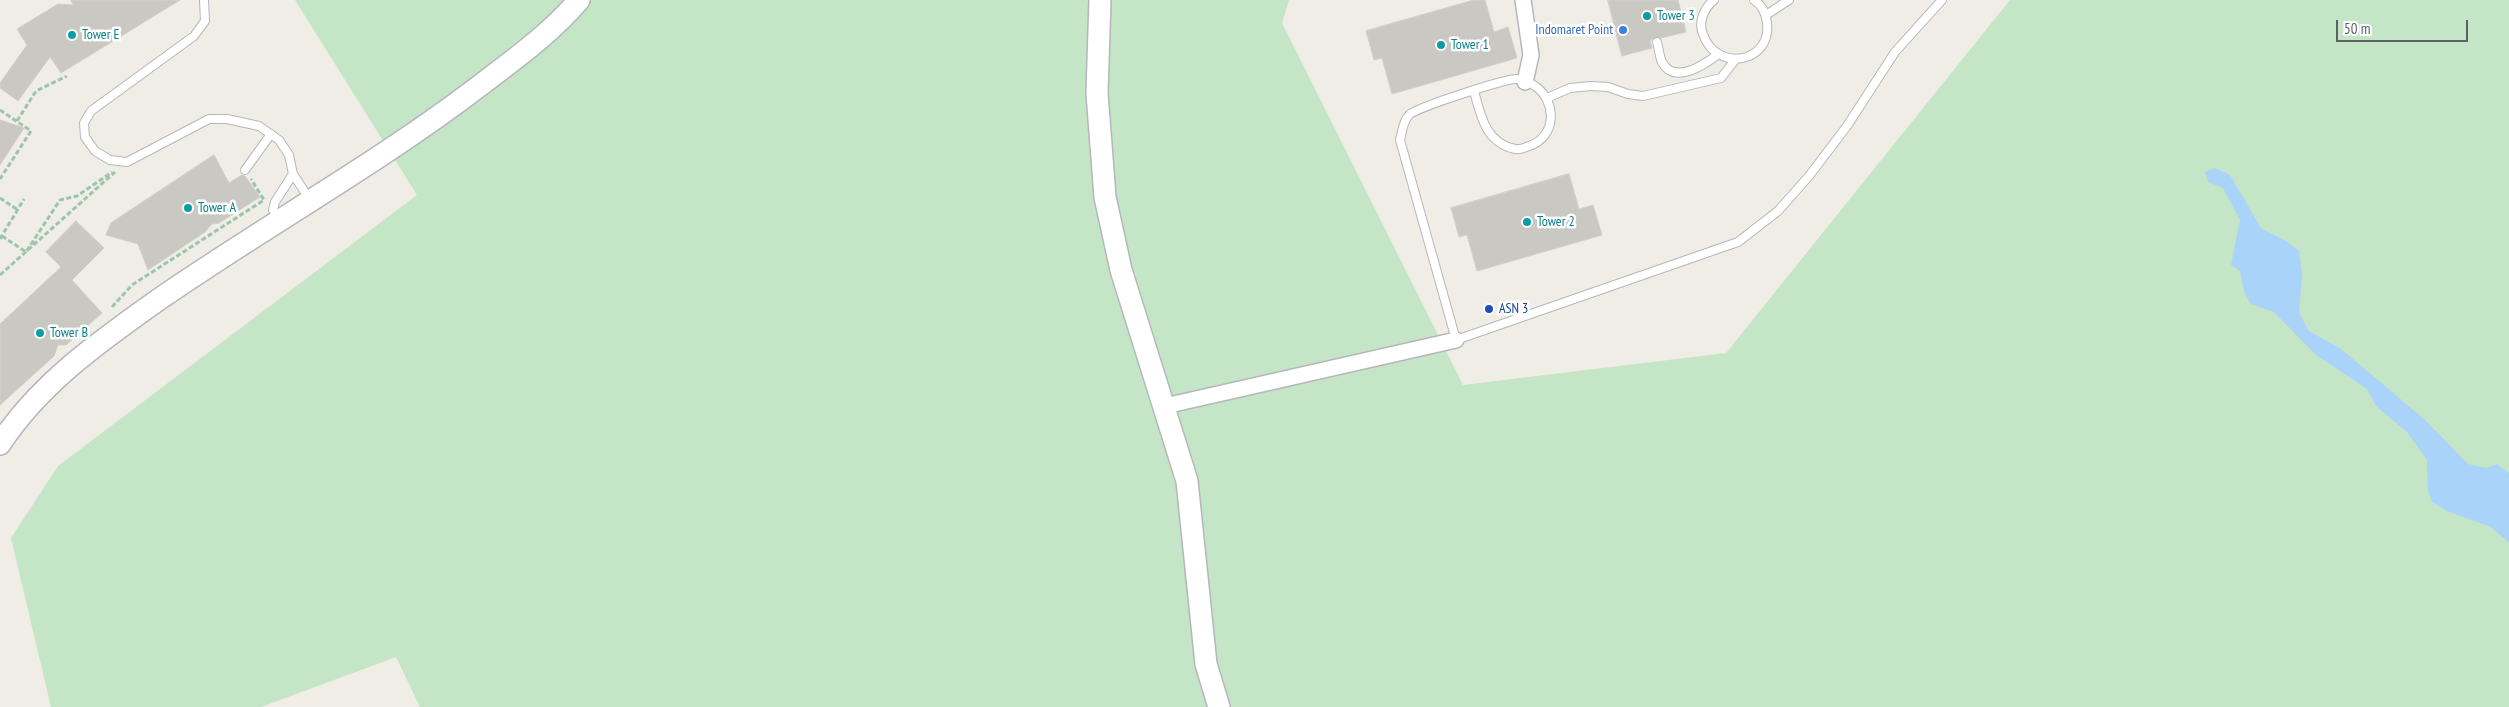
<!DOCTYPE html>
<html>
<head>
<meta charset="utf-8">
<style>
	body { margin:0 }
	#map { position:relative; width:2509px; height:707px; overflow:hidden; background:#efede6; font-family:"PT Sans Narrow",sans-serif }
	canvas { display:block }
	.scale { position:absolute; left:2336px; top:20px; width:132px; height:22px; box-sizing:border-box; border:2px solid #5d6065; border-top:0; padding-left:6px; font-size:15px; line-height:18px; white-space:nowrap; color:#5d6065; -webkit-text-stroke:4px #fff; paint-order:stroke }
</style>
</head>
<body>
<div id="map">
<canvas width="2509" height="707"></canvas>
<div class="scale">50 m</div>
</div>
<script>
const context = document.querySelector('canvas').getContext('2d');
context.lineJoin = 'round';
function fill(path, color) { context.fillStyle = color; context.fill(path, 'evenodd'); }
function trace(path, color, width, dash) { context.strokeStyle = color; context.lineWidth = width; context.lineCap = dash ? 'butt' : 'round'; context.setLineDash(dash || []); context.stroke(path); }
function drawText(font, color, halo, rows, align = 'center') {
  context.font = font + ' "PT Sans Narrow",sans-serif'; context.lineWidth = 5; context.setLineDash([]); context.textBaseline = 'middle'; context.strokeStyle = halo; context.fillStyle = color; for (const [text, x, y, turn = 0] of rows) {
    context.save(); context.translate(x, y); context.rotate((+turn || 0) * Math.PI / 180); context.textAlign = isNaN(turn) ? turn : align; if (halo) context.strokeText(text, 0, 0); context.fillText(text, 0, 0); context.restore();
  }
}
const green = new Path2D(`
	M295,0H1289L1282,23L1463,385L1726,353L2010,0H2509V707H420L396,657L261,707H51L11,538L58,466L417,195Z`);
const water = new Path2D(`
	M2215,168L2230,175L2261,228L2286,241L2299,251L2302,275L2299,313L2309,331L2341,349L2424,419L2468,464L2486,468L2497,464L2509,473V543L2491,527L2447,511L2432,502L2428,491L2427,460L2407,432L2376,406L2367,389L2316,355L2274,312L2251,304L2244,292L2240,271L2231,265L2240,220L2223,188L2208,182L2205,172Z`);
const building = new Path2D(`
	M71,0H180L61,73L50,57L18,101L0,88V83L27,45L17,29L58,4L73,5Z
	M1474,0H1485L1494,32L1508,27L1517,58L1392,94L1382,58L1374,60L1366,31Z
	M1608,0H1678L1686,32L1661,38L1655,37L1650,41L1652,48L1622,56Z
	M0,120L24,128L0,165Z
	M214,155L229,183L242,175L245,176L260,197L219,223L212,224L205,232L148,270L138,244L106,235L111,223Z
	M1569,174L1579,209L1593,205L1602,235L1477,271L1467,235L1459,237L1451,208Z
	M76,221L104,248L72,280L102,313L66,345H58L54,356L0,405V324L61,267L46,252Z`);
const path = new Path2D(`
	M0,110L31,131L0,179
	M17,121L36,91L67,76
	M0,198L18,210
	M2,236L26,252L60,200L77,196L112,172
	M0,239L24,199
	M0,275L115,172
	M112,307L132,285L264,200L251,179`);
const lane = new Path2D(`
	M204,0L205,21L194,36L91,111L84,123L85,137L95,151L110,160L127,162L209,119H227L259,126L279,140L289,155L293,174L310,200
	M1714,0C1704,8 1698,22 1703,34C1716,73 1772,63 1767,23C1766,14 1762,5 1754,0
	M1766,15L1789,0
	M1657,42C1659,48 1659,56 1662,62C1674,85 1704,65 1717,55
	M1474,91C1481,117 1486,143 1515,149C1520,150 1524,148 1529,146C1557,137 1557,101 1535,86C1531,83 1521,79 1517,79C1507,78 1415,108 1409,115C1403,121 1402,132 1400,140L1456,340L1738,242L1778,211L1809,176L1847,126L1895,52L1942,0
	M1547,98L1570,88L1591,86L1608,87L1628,94L1643,96L1721,78L1735,60
	M245,170L271,134
	M279,220L273,210L275,202L293,174`);
const street = new Path2D(`
	M1523,0L1531,55L1525,82
	M1165,406L1456,340`);
const secondary = new Path2D(`
	M1100,0L1097,93L1105,197L1121,270L1187,481L1206,664L1219,707
	M0,444C39,384 100,341 158,300C265,226 379,163 482,84C516,58 551,33 579,0`);
const markers = [
	[1647,16,5,"#0f9aa8"],
	[1623,30,5,"#3f7fe0"],
	[72,35,5,"#0f9aa8"],
	[1441,45,5,"#0f9aa8"],
	[188,208,5,"#0f9aa8"],
	[1527,222,5,"#0f9aa8"],
	[1489,309,5,"#1a4fb4"],
	[40,333,5,"#0f9aa8"]
];
const cultureNames = [
	["Tower 3",1657,16],
	["Tower E",82,35],
	["Tower 1",1451,45],
	["Tower A",198,208],
	["Tower 2",1537,222],
	["Tower B",50,333]
];
const shopNames = [
	["Indomaret Point",1613,30]
];
const transitNames = [
	["ASN 3",1499,309]
];
fill(green, '#c4e5c6');
fill(water, '#aad3fa');
fill(building, '#cac8c2');
trace(building, '#d3cfc4', 1);
trace(lane, '#b6b7bc', 10);
trace(street, '#b6b7bc', 18);
trace(secondary, '#b4b7bc', 24);
trace(path, '#9dc5ab', 3, [5, 2.5]);
trace(lane, '#fff', 8);
trace(street, '#fff', 15);
trace(secondary, '#fff', 21);
for (const [x, y, r, color] of markers) { const dot = new Path2D(); dot.arc(x, y, r, 0, 2 * Math.PI); context.fillStyle = color; context.fill(dot); trace(dot, '#fff', 2); }
drawText('14px', '#0d838f', '#fff', cultureNames, 'left');
drawText('14px', '#366cbe', '#fff', shopNames, 'right');
drawText('14px', '#164399', '#fff', transitNames, 'left');
</script>
</body>
</html>
